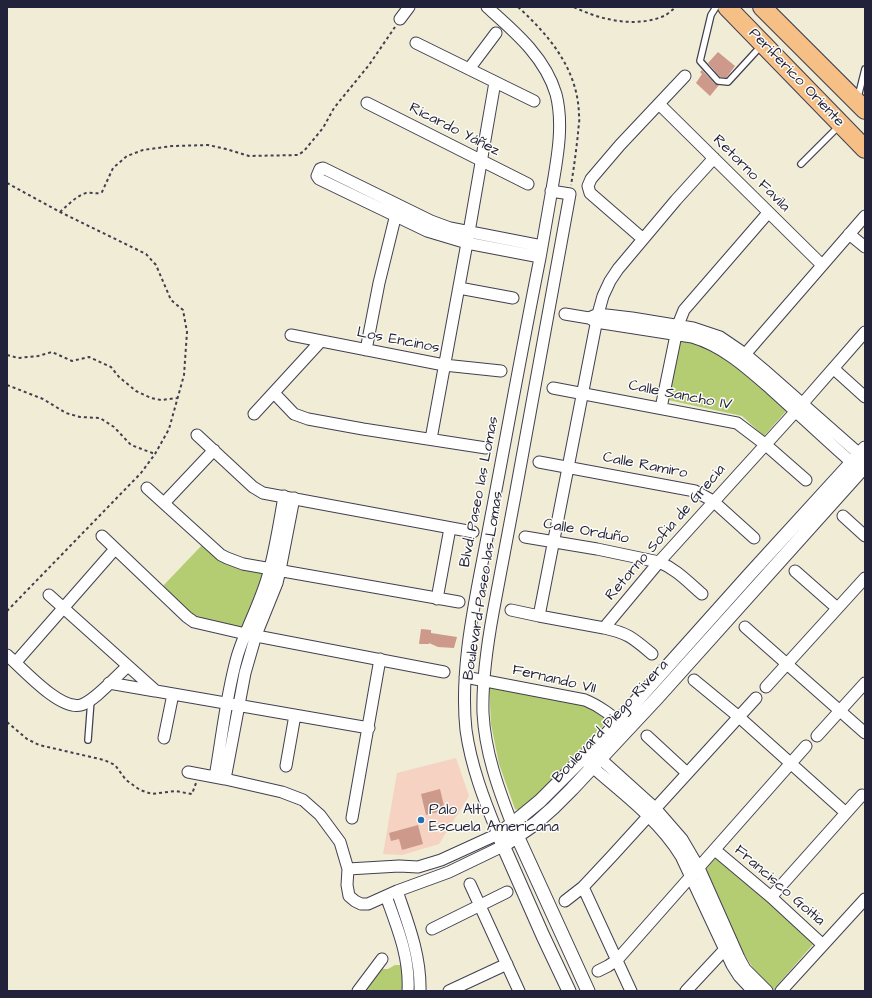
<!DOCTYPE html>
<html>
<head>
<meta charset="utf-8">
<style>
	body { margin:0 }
	#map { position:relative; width:872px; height:998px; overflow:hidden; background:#f1ecd5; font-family:"Architects Daughter",sans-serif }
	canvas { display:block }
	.frame { position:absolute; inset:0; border:8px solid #22223b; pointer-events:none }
</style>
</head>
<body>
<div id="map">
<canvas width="872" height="998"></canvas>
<div class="frame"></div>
</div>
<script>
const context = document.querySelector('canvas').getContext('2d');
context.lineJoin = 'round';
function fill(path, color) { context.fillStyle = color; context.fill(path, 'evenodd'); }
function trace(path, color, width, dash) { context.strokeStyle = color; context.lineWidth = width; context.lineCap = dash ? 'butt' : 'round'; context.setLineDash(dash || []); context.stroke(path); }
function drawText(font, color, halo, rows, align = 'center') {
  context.font = font + ' "Architects Daughter",sans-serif'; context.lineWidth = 3; context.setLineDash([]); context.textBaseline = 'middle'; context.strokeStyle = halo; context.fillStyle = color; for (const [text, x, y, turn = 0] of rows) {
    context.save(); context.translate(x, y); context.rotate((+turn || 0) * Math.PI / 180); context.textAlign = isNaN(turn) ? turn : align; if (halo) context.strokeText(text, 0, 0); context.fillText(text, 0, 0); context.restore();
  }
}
const built = new Path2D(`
	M456,758L469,796L439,844L402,855L383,854L397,773Z`);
const green = new Path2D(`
	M680,336L715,348L788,409L764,436L742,416L668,400Z
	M203,544L264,573L257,594L243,627H234L194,618L162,587Z
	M489,683L590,705L607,720L595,737L537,795L518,810L515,809L499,764L491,724Z
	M714,854L816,941L773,990L753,968L738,945L703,866Z
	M395,965H404V991H365L380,969H388Z`);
const building = new Path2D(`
	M718,52L735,66L726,78L720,77L708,63Z
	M702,70L715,84L719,85L710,96L696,83L702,74L700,72Z
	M421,629L431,630V633L457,637L454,648L438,647L429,643V644H419Z
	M440,789L445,810L426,815L421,794Z
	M418,825L423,844L402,850L399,839L391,841L389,833Z`);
const path = new Path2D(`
	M518,7C550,36 578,70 579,115C580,121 578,128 578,134C576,151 574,168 571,185
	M574,7C600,20 636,28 664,16C668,14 672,10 676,7
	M7,183L60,212L146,254L156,265L171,300L183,310L187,332L184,375L169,429L155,454L141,473L7,611
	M60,212C68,205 76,196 86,193C92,192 97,195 102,192L113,168L127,156L143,150L172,146L208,145L226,149L249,156L298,155L304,151L323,128L334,108L369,65L395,27
	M7,355L18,358L38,356L52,352L72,361L89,357L111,367L119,377L136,391L151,398L161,400L177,398
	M7,385L43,399L66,413L80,417L100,418L114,427L131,445L155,454
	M7,722L27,739L39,745L104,760L115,765L126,780L140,790L152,794L175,791L192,794L196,783`);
const service = new Path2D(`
	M716,7L711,15L700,61L718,81L728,82L761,46
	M858,97L865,69
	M801,164L839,126
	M88,740L91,700`);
const minor = new Path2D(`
	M400,19L409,7
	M416,43L534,101
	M469,69L496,33
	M367,103L528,184
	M659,104L822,265
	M714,158L676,200L618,269L610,281L603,296L598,314L539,616L604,628L659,562L796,411L865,332
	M849,234L865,247
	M643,239L590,193L588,186L591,179L620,145L685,76
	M540,257L467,243L427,231L319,179L317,176L320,169L323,168L431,221L450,228L542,246
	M459,288L513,298
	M565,314L589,318L598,314L632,318L693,328L720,337L745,354L764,370L865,459
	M591,319L596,322L692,337C723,346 747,368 771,389C800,415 828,442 857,467
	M291,335L444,365L501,371
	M366,350L379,283L397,210
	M741,359L865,216
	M834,369L865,397
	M553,388L737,423L766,445L806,480
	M274,393L294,414L308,419L363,429L486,448
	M661,408L678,325L684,310L768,213
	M254,414L321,341
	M197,435L253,487L263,493L473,532
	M431,439L469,232L495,82
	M539,462L695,491L713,501L754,538
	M147,488L221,555L227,558L243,564L459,602
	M164,503L214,450
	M843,516L865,536
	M102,536L187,617L194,622L246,634L444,672
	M525,537L597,549L659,562C676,569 688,582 702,594
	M795,571L837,608
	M49,595L156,691L369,728
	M437,599L450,528
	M511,610L539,616
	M745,627L865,733
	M604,628C628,633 633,638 652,654
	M7,655C22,668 60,711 81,705C95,701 116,676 128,666
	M16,662L115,549
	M465,677L585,700C600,706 612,716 624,726
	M694,680L739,717L846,813
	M109,683L155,691
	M766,687L865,578
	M647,736L687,773
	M817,736L865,683
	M164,738L173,694
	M594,753L655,808L682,839L699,868L739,958L745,969L767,991
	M583,759C617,789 657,817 681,856L732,965L739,976L753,991
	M286,766L295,715
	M188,772L225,779L282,792L303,800L320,815L340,842L348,869L347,885L349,896L355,901L361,904H368L397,891L449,872L503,846
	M215,777C222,737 226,696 237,657C246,627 263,599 270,568C276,545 280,520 284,496
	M225,779L245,673L256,635L277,583L280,570L294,498
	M352,818L380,659
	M512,824C498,788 485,752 483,713C482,679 487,646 493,613C500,574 508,535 515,496C534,396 552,295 570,194L551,191
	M715,850L771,897L823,945
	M348,869L399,866L418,867L441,860L498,834C484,800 471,766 466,730C459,665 477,592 489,527C506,438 522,348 540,258C544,235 548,212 552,189C557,159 564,125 556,94C545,57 515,32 487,7
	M470,884L519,991
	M583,887L631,991
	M397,891C408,923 421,956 420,991
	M386,896C397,927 410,957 408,991
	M771,897L862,795
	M565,901L583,887L612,856L756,698
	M432,929L507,892
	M598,971L608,966L617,960L806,746
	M358,991L382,959
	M449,991L507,964
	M686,991L728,946
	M781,991L865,899`);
const tertiary = new Path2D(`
	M514,829L588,991
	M503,846L536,823L553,808L572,789L657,698L865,466
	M569,991L543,936L498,834L512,824L540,801L606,735L749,575L865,448`);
const trunk = new Path2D(`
	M727,7L865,149
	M762,7L865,110`);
const markers = [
	[421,820,4,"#1f6fb2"]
];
const streetNames = [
	["Periferico Oriente",796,78,46],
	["Ricardo Yáñez",454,130,27],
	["Retorno Favila",751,174,45],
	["Los Encinos",398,341,11],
	["Calle Sancho IV",680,396,11],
	["Calle Ramiro",645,466,11],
	["Blvd. Paseo las Lomas",480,492,-79],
	["Calle Orduño",586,532,10],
	["Retorno Sofia de Grecia",666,533,-49],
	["Boulevard Paseo las Lomas",484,586,-81],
	["Fernando VII",554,680,13],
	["Boulevard Diego Rivera",611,722,-47],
	["Francisco Goitia",779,886,41]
];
const poiNames = [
	["Palo Alto",429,811],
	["Escuela Americana",429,828]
];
fill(built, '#f5d2c2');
fill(green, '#b4cd72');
fill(building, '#cd998a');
trace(service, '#414052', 8);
trace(minor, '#414052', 13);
trace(tertiary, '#414052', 15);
trace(trunk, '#414052', 20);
trace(path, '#414052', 2, [3, 3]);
trace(service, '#fff', 5.5);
trace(minor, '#fff', 11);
trace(tertiary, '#fff', 13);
trace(trunk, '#f5bf86', 18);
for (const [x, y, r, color] of markers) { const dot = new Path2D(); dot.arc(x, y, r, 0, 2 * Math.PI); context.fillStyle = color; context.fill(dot); trace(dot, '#fdfcf7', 1.5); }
drawText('15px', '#22223b', '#fdfcf7', streetNames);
drawText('15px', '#22223b', '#fdfcf7', poiNames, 'left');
</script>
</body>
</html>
